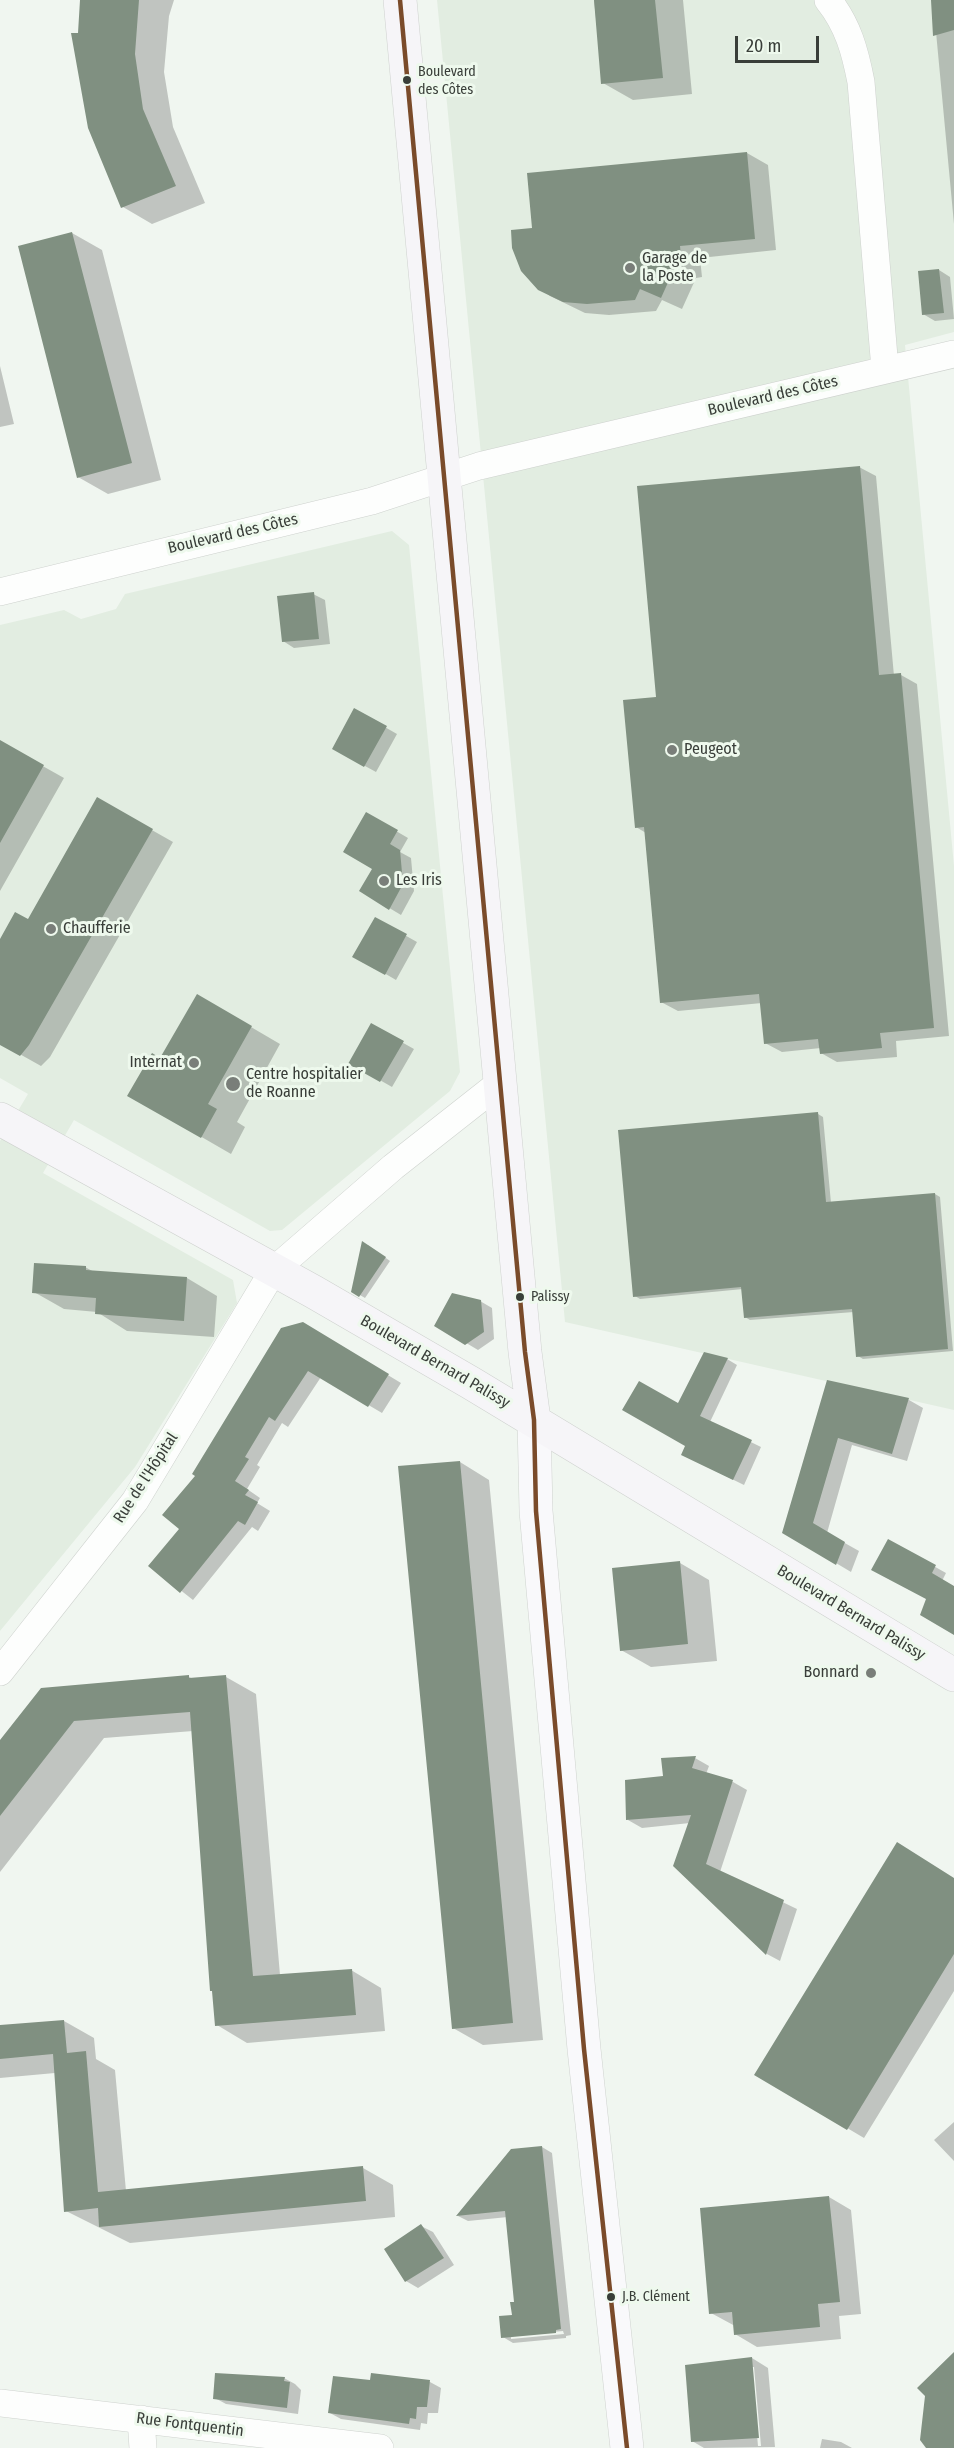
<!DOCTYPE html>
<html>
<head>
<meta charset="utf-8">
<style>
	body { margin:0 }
	#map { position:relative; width:954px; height:2448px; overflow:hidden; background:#f0f6f0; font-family:"Fira Sans Condensed",sans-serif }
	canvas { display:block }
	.scale { position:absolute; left:735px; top:36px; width:84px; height:27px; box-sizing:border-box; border:3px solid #393e39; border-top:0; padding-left:8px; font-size:18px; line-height:21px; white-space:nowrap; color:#393e39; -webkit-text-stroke:4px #eef9ed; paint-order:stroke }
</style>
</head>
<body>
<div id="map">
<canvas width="954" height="2448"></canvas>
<div class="scale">20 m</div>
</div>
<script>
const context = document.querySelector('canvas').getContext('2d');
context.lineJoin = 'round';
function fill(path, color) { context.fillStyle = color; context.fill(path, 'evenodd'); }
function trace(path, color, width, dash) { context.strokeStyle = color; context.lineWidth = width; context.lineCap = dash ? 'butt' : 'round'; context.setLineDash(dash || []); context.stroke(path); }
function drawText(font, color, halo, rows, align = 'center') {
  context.font = font + ' "Fira Sans Condensed",sans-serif'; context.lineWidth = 6; context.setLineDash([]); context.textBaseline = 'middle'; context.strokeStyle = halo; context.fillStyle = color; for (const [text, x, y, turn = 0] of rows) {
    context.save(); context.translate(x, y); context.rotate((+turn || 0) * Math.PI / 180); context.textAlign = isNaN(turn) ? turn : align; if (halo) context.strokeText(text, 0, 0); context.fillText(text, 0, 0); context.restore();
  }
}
const built = new Path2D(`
	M437,0H954V332L905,345L954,866V1410L565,1322Z
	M392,531L409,545L460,1072L450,1091L282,1230L270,1231L74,1120L43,1173L233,1280L237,1303L135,1467L0,1631V1141L28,1094L0,1078V625L64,610L81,619L116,609L125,594Z`);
const shadow = new Path2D(`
	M81,0H174L169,16L164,72L173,127L205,203L152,224L123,207L79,35Z
	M594,0H683L692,94L633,100L603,83Z
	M933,0H954V224Z
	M747,153L768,165L776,250L700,258L702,277L696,278L682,309L662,300L656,311L609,315L585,313L550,296L530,280L534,230Z
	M72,233L102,250L161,480L108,494L78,477Z
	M939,270L950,277L954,319L935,321L923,314Z
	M0,366L14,424L0,427Z
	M859,467L876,476L894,676L901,675L917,684L949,1036L896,1041L897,1057L837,1062L821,1053V1048L782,1052L765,1043L762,1003L678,1011L661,1002L646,833L636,827L658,698Z
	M313,594L325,600L330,644L294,648L283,641Z
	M355,710L397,734L376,772L334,749Z
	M0,742L64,778L0,891Z
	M97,799L173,842L50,1057L41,1066L0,1043V942L28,921Z
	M367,814L408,838L400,852L411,858L414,891L401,915L361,891L374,868Z
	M376,919L417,942L396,980L355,956Z
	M198,996L280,1044L237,1122L245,1127L231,1154L129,1095L161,1060Z
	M371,1025L414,1049L392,1087L350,1063Z
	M818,1114L823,1117L831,1203L935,1194L940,1197L953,1351L863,1359L858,1356L854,1312L750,1320L745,1317L743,1289L640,1299L635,1296Z
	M368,1245L390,1261L365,1298L353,1291Z
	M85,1267L94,1272L187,1278L217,1296L214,1337L127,1331L97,1312L64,1309L34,1292Z
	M480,1301L492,1308L494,1339L478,1350L436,1325Z
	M302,1323L401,1383L382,1413L321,1377L288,1427L282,1423L257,1465L260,1467L247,1489L260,1498L257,1503L270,1511L258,1531L252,1527L193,1600L150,1566L182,1528L198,1475Z
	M727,1359L737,1365L710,1422L761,1447L744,1485L693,1460L678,1405Z
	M828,1382L909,1400L923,1408L907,1461L852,1445L827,1533L859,1551L851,1572L784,1532Z
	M460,1462L489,1480L543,2040L483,2045L453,2028Z
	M889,1541L946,1573L942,1581L954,1588V1633Z
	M680,1563L709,1580L717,1661L651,1667L621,1650Z
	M188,1676L194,1680L226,1677L256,1694L280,1975L351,1970L381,1988L385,2031L247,2043L217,2025L193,1731L104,1738L0,1872V1743Z
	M695,1758L709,1766L706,1774L733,1782L747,1790L720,1872L797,1909L780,1961L767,1954L675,1865L690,1823L642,1828L628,1820L664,1777Z
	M954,1879V1991L864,2138L756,2074Z
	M64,2021L94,2038L96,2059L115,2070L126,2191L363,2168L393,2185L395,2217L130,2243L66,2211L55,2073L0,2078V2027Z
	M954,2122V2161L934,2140Z
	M542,2147L552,2153L571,2335L566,2336V2338L513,2343L503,2337L513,2317L516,2303L508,2217L468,2221L458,2216ZM563,2331L564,2334L511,2339V2336Z
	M829,2197L851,2210L861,2314L839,2316L841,2339L757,2347L735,2334V2326L711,2313Z
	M421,2226L433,2232L454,2265L418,2288L406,2281L386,2249Z
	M752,2358L768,2368L775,2447L704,2448L692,2441ZM751,2367H754L761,2446H758Z
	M247,2375L284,2378L295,2384L301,2390L298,2414L226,2404L215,2398Z
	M371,2382H430L441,2388L438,2413H428L427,2424L421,2423L420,2430L341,2419L330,2413Z
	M822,2439L841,2442L852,2448H820Z`);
const building = new Path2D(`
	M80,0H139L135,54L143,109L176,186L121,208L88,128L71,33H78Z
	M594,0H655L663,78L601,84Z
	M931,0H954V30L933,36Z
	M747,152L755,239L680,246L682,266L675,267L661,298L640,289L635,300L587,304L563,302L538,290L521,271L512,248L511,230L532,228L527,173Z
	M72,232L132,463L77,478L18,246Z
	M939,269L944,313L922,315L918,271Z
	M860,466L879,675L901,673L934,1028L880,1033L882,1048L820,1054L818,1039L764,1044L759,994L660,1003L644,827L635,828L623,700L656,697L637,486Z
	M314,592L319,639L282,642L277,596Z
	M354,708L387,726L364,767L332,749Z
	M0,740L44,765L0,843Z
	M97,797L153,829L29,1045L20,1056L0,1045V939L15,912L28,919Z
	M366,812L398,830L390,844L400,850L403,884L389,910L359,891L372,869L343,852Z
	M375,917L407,934L385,975L352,957Z
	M197,994L252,1026L208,1104L217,1109L201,1138L127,1096L152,1053L160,1058Z
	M371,1023L404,1041L380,1082L348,1064Z
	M818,1112L826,1202L935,1193L948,1349L856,1357L852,1309L744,1318L741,1287L633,1297L618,1130Z
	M362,1241L386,1257L359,1297L351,1292Z
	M34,1263L86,1266V1270L187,1277L184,1321L95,1314L96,1298L32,1293Z
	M452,1293L481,1300L484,1332L465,1345L434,1326Z
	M303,1322L389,1374L368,1407L308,1371L275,1421L269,1417L245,1457L249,1459L235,1481L249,1490L245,1495L258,1502L245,1525L238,1521L180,1593L148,1566L179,1529L162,1515L195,1476L192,1474L281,1328Z
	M704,1352L728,1358L700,1416L752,1440L733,1480L681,1455L685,1446L622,1410L639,1381L678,1403Z
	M827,1380L909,1398L892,1454L838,1438L813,1523L845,1542L836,1565L782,1533Z
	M460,1461L513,2023L452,2029L398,1466Z
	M888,1539L936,1565L932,1573L954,1586V1635L920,1615L926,1599L871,1570Z
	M680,1561L688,1644L620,1651L612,1568Z
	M189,1675V1678L226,1675L253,1976L352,1969L356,2015L215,2026L212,1991H210L190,1712L74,1721L0,1816V1740L41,1688Z
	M696,1756L692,1768L733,1780L706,1864L784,1900L766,1955L673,1866L691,1815L626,1820L625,1780L663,1776L661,1758Z
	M897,1842L954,1878V1954L847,2130L754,2075Z
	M64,2020L67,2053L86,2051L98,2192L363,2166L366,2201L99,2227L98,2208L64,2212L53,2054L0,2059V2025Z
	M542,2146L561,2329L556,2330V2333L501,2338L499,2316L512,2315L510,2302H514L505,2211L456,2216L511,2149Z
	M829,2196L840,2302L818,2304L820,2327L734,2335L732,2312L709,2314L700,2208Z
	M421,2224L444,2258L405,2282L384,2249Z
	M954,2352V2448H926L920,2440L925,2396L917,2388Z
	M752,2357L759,2438L691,2442L685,2365Z
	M215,2373L285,2377L284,2381L290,2382L287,2408L213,2399Z
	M371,2373L430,2380L427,2407H417L416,2419L410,2418L409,2424L328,2413L333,2376L370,2380Z`);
const street = new Path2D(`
	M828,0C848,25 855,51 861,82L885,369
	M0,592L372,501L479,466L954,354
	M0,1672L135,1501L273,1271L393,1167L501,1082
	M0,2403L380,2448
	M141,2419L143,2448`);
const secondary = new Path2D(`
	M534,1420L536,1511L584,2049L627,2448`);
const primary = new Path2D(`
	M400,0L525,1352L534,1420
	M0,1119L314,1292L471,1383L954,1675`);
const bus1 = new Path2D(`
	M400,0L525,1352L534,1420L536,1511L584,2049L627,2448`);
const markers = [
	[407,80,5,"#393e39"],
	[630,268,6,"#797e79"],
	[672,750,6,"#797e79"],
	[384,881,6,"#797e79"],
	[51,929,6,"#797e79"],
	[194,1063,6,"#797e79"],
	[233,1084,8,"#797e79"],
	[520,1297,5,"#393e39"],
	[871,1673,6,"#797e79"],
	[611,2297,5,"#393e39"]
];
const busNames = [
	["Boulevard",418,72],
	["des Côtes",418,90],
	["Palissy",531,1297],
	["J.B. Clément",622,2297]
];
const poiNames = [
	["Garage de",642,259],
	["la Poste",642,277],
	["Peugeot",684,750],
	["Les Iris",396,881],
	["Chaufferie",63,929],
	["Internat",182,1063,"right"],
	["Centre hospitalier",246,1075],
	["de Roanne",246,1093],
	["Bonnard",859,1673,"right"]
];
const streetNames = [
	["Boulevard des Côtes",773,396,-13],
	["Boulevard des Côtes",233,534,-13],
	["Boulevard Bernard Palissy",435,1362,30],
	["Rue de l'Hôpital",146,1478,-57],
	["Boulevard Bernard Palissy",851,1613,31],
	["Rue Fontquentin",190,2425,7]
];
fill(built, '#e2ede1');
fill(shadow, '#0003');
fill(building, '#809081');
trace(street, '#ced2ce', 28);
trace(secondary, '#ced2ce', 34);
trace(primary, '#ced1ce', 34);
trace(street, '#fdfefd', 27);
trace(secondary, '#f9f9fb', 33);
trace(primary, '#f6f5f8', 33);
trace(bus1, '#7a4b2a', 4.5);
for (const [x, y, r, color] of markers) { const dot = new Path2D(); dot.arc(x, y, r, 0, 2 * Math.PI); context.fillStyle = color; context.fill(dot); trace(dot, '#eef9ed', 2); }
drawText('14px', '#393e39', '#eef9ed', busNames, 'left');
drawText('16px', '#393e39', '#eef9ed', poiNames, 'left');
drawText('16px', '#393e39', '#eef9ed', streetNames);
</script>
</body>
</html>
